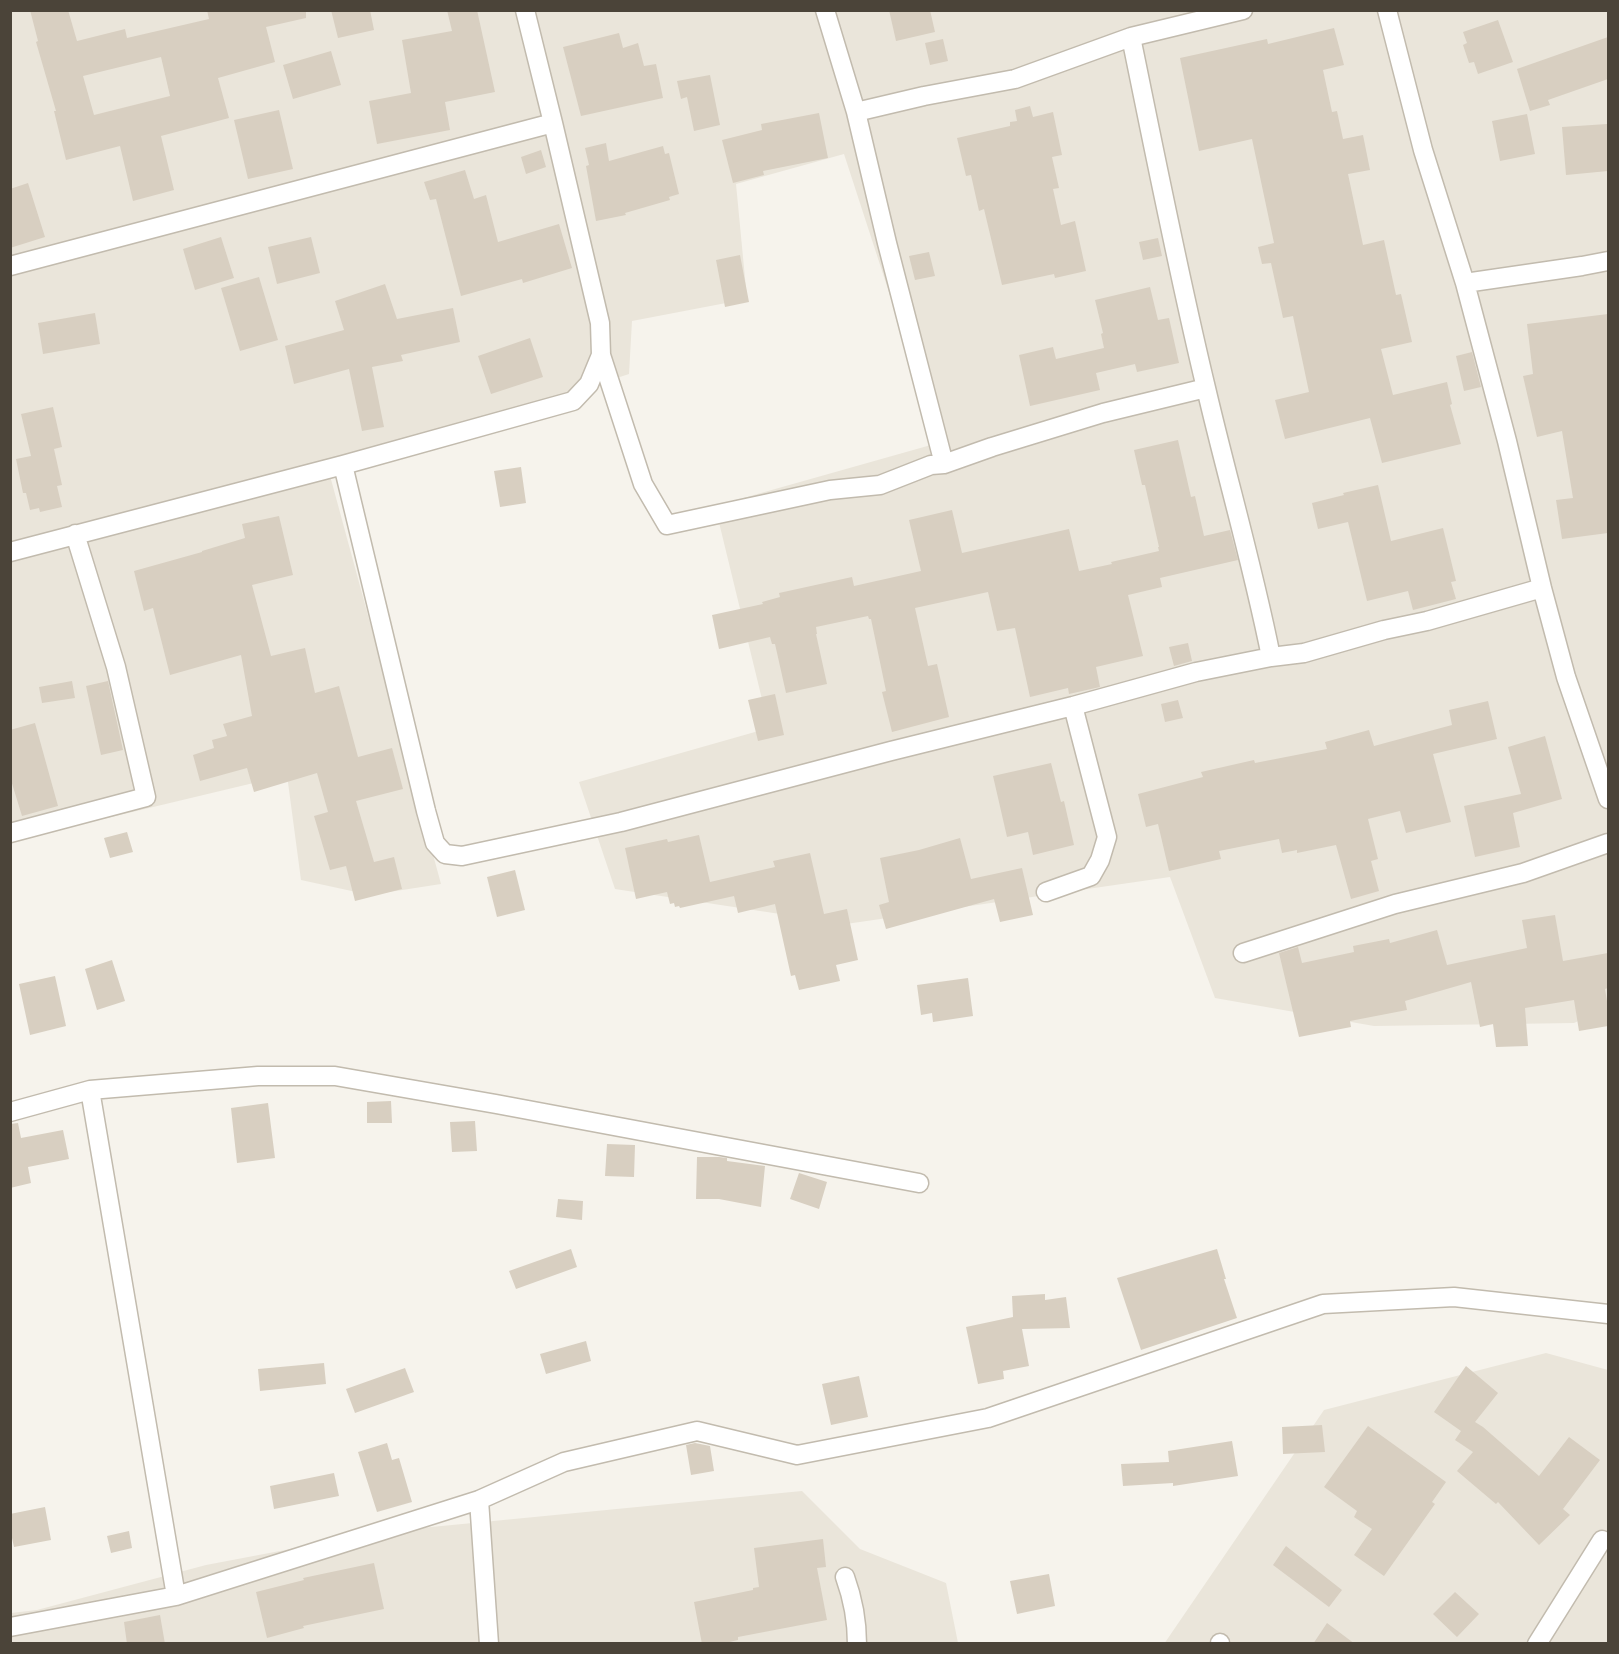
<!DOCTYPE html>
<html>
<head>
<meta charset="utf-8">
<style>
	body { margin:0 }
	#map { position:relative; width:1619px; height:1654px; overflow:hidden; background:#f6f3ec; font-family:"Open Sans",sans-serif }
	canvas { display:block }
	.frame { position:absolute; inset:0; border:12px solid #4b4439; pointer-events:none }
</style>
</head>
<body>
<div id="map">
<canvas width="1619" height="1654"></canvas>
<div class="frame"></div>
</div>
<script>
const context = document.querySelector('canvas').getContext('2d');
context.lineJoin = 'round';
function fill(path, color) { context.fillStyle = color; context.fill(path, 'evenodd'); }
function trace(path, color, width, dash) { context.strokeStyle = color; context.lineWidth = width; context.lineCap = dash ? 'butt' : 'round'; context.setLineDash(dash || []); context.stroke(path); }
const residential = new Path2D(`
	M10,11H1608V1007L1574,1023L1374,1026L1215,998L1170,877L846,924L615,889L579,782L769,728L715,506L938,443L844,154L736,184L747,299L632,321L629,374L329,472L441,884L370,895L301,880L287,775L11,841Z
	M1546,1353L1608,1370V1643L1164,1644L1324,1410Z
	M802,1491L860,1549L946,1583L958,1643L11,1644V1613L37,1610L206,1565L380,1532Z`);
const building = new Path2D(`
	M30,10H68L77,41L125,29L127,38L209,19L207,10H306V18L266,27L275,62L218,78L229,118L161,136L174,190L133,201L120,146L66,160L54,111H56L36,42L38,41ZM161,57L170,96L94,115L83,76Z
	M331,10H370L374,30L338,38Z
	M447,10H477L495,92L445,102L450,130L377,144L369,101L411,93L402,40L452,31Z
	M889,10H930L935,32L896,41Z
	M1498,20L1513,62L1478,74L1474,62L1469,63L1463,45L1467,43L1463,32Z
	M1334,28L1344,65L1323,70L1332,112L1337,111L1343,139L1363,135L1370,170L1348,174L1363,245L1384,240L1396,295L1401,294L1412,342L1381,349L1393,395L1447,382L1452,404L1450,405L1461,444L1382,463L1370,418L1285,439L1275,400L1309,392L1293,316L1283,318L1271,263L1262,264L1258,247L1274,243L1252,139L1199,151L1180,58L1267,39L1268,44Z
	M619,33L623,48L638,43L644,66L656,64L663,98L581,116L563,47Z
	M1608,37V79L1548,100L1550,105L1530,111L1517,69Z
	M943,39L948,61L930,65L925,43Z
	M331,51L341,85L293,99L283,65Z
	M710,75L720,125L694,131L687,97L681,99L677,81Z
	M1030,106L1033,117L1053,112L1062,155L1052,157L1059,188L1053,189L1061,225L1075,221L1086,271L1055,278L1054,274L1002,285L984,209L979,211L971,175L966,176L957,138L1010,126V122L1017,121L1015,110Z
	M279,110L293,169L248,179L234,120Z
	M819,113L828,158L763,171L764,175L733,183L722,140L762,130L761,124Z
	M1527,114L1535,154L1500,161L1492,121Z
	M1607,124L1608,171L1566,175L1562,127Z
	M606,143L609,161L663,146L665,154L669,153L679,194L669,197L670,200L625,213L626,215L596,221L586,166L589,165L585,148Z
	M541,150L546,167L526,174L521,157Z
	M465,170L474,199L486,195L498,242L559,224L572,268L523,283L522,279L461,296L436,199L430,200L424,182Z
	M28,183L45,237L10,248V189Z
	M221,237L234,278L195,290L183,249Z
	M311,237L320,273L277,284L268,247Z
	M1158,238L1162,256L1143,260L1139,242Z
	M929,252L935,276L915,280L909,256Z
	M740,255L749,302L725,307L716,260Z
	M259,277L278,340L240,351L221,288Z
	M385,284L397,319L453,308L460,342L401,355L403,361L372,367L384,427L362,431L349,369L294,384L285,346L344,330L335,301Z
	M1150,287L1158,320L1169,318L1179,363L1137,372L1135,364L1096,373L1100,390L1030,406L1019,355L1053,347L1056,359L1104,348L1101,334L1103,333L1095,300Z
	M95,313L100,344L43,354L38,323Z
	M1608,314V533L1562,539L1556,500L1573,498L1562,431L1537,437L1523,376L1533,374L1527,324Z
	M530,338L543,377L491,394L478,356Z
	M1472,352L1481,387L1464,391L1456,356Z
	M53,407L62,447L54,449L62,485L57,486L62,507L40,512L39,508L30,510L26,493H23L16,459L31,456L21,414Z
	M1178,440L1191,497L1195,496L1204,536L1230,530L1238,560L1160,578L1162,587L1128,595L1143,656L1096,667L1100,687L1069,694L1068,688L1030,697L1015,628L997,631L988,592L915,608L928,666L937,664L949,717L892,732L882,692L886,691L871,619H869L868,616L816,627L817,634H816L827,684L786,693L775,644H772L770,637L719,649L712,615L763,604L762,602L780,597L779,593L852,577L854,586L921,571L909,520L952,510L962,553L1069,529L1079,571L1112,564L1111,562L1159,551L1158,547H1159L1145,485H1142L1134,450Z
	M521,467L526,503L500,507L494,471Z
	M1378,485L1391,541L1443,528L1456,581L1451,582L1456,599L1413,610L1408,591L1367,601L1348,522L1318,529L1312,503L1344,495L1343,493Z
	M279,516L293,575L252,585L271,656L305,648L315,693L339,686L358,757L392,748L403,789L356,801L374,862L394,857L402,889L355,901L346,866L330,870L314,816L328,812L317,773L254,792L247,768L200,781L193,755L214,748L212,740L227,736L223,724L252,716L241,655L170,675L153,608L144,611L134,571L202,552V551L245,538L242,524Z
	M1188,643L1192,661L1174,666L1169,647Z
	M72,681L75,698L42,703L39,687Z
	M108,681L123,750L101,755L86,686Z
	M775,694L784,735L758,741L748,700Z
	M1178,700L1183,718L1165,722L1161,704Z
	M1488,701L1497,739L1433,754L1451,822L1406,833L1400,811L1368,819L1378,859L1371,861L1379,891L1351,899L1336,845L1297,853V850L1282,853L1279,839L1219,851L1221,859L1169,871L1158,824L1146,827L1138,794L1203,777L1201,772L1254,760L1255,763L1327,749L1325,742L1369,730L1374,746L1452,725L1449,710Z
	M35,723L58,806L22,816L10,777V730Z
	M1545,736L1562,799L1513,813L1520,847L1475,857L1464,806L1521,794L1508,747Z
	M1051,763L1061,802L1064,801L1074,845L1033,855L1028,832L1007,837L993,776Z
	M127,832L133,852L110,858L104,838Z
	M699,835L710,882L775,867L773,861L810,853L824,914L847,909L858,960L836,965L840,981L799,990L795,975L791,976L775,904L738,913L734,896L680,908L679,906L675,907L674,903L670,904L667,892L636,899L625,848L667,839L668,842Z
	M960,838L971,879L1022,868L1033,915L1000,922L994,899L886,929L879,905L889,902L880,858L919,850Z
	M515,870L525,910L497,917L487,877Z
	M1555,915L1563,961L1608,953V988L1605,989L1608,1007V1026L1579,1031L1574,1000L1525,1008L1528,1046L1496,1047L1493,1024L1480,1027L1471,982L1405,1001L1407,1010L1350,1021L1351,1027L1299,1037L1279,953L1298,947L1302,963L1354,952L1353,946L1389,939L1390,943L1437,930L1447,965L1527,948L1522,920Z
	M112,960L125,1001L97,1010L85,969Z
	M55,976L66,1026L30,1035L19,984Z
	M968,978L973,1016L933,1022L932,1013L921,1015L917,985Z
	M391,1101L392,1123H367V1102Z
	M268,1103L275,1158L237,1163L231,1108Z
	M475,1121L477,1151L452,1152L450,1122Z
	M18,1123L21,1138L63,1130L69,1159L28,1167L31,1183L10,1188V1124Z
	M607,1144L635,1145L634,1177L605,1176Z
	M697,1157H719L727,1158V1161L765,1166L761,1207L719,1199H696Z
	M799,1173L827,1182L819,1209L790,1199Z
	M558,1199L583,1201L582,1220L556,1217Z
	M571,1249L577,1267L516,1289L509,1271Z
	M1217,1249L1226,1279H1224L1237,1318L1141,1350L1117,1278Z
	M1045,1294V1300L1066,1297L1070,1328L1022,1329L1029,1366L1003,1371L1004,1379L978,1384L966,1327L1013,1317L1012,1296Z
	M586,1341L591,1361L546,1374L540,1354Z
	M324,1363L326,1384L260,1391L258,1369Z
	M1466,1366L1498,1393L1475,1422L1483,1427L1539,1476L1569,1437L1600,1460L1563,1509L1570,1515L1539,1545L1498,1502L1496,1504L1457,1471L1473,1452L1455,1440L1461,1431L1434,1412Z
	M405,1368L414,1392L355,1413L346,1389Z
	M859,1376L868,1417L831,1425L822,1384Z
	M1322,1425L1325,1452L1283,1454L1282,1427Z
	M1368,1426L1446,1482L1432,1502L1435,1504L1384,1576L1354,1555L1372,1529L1354,1517L1357,1511L1324,1487Z
	M1232,1441L1238,1476L1173,1486V1483L1123,1486L1121,1464L1169,1462L1168,1451Z
	M387,1443L392,1460L399,1458L412,1502L377,1512L358,1452Z
	M695,1443L710,1446L714,1471L691,1475L686,1445Z
	M334,1473L339,1496L274,1509L270,1486Z
	M45,1507L51,1540L14,1547L10,1529V1514Z
	M129,1531L132,1548L111,1553L107,1536Z
	M823,1539L826,1567L817,1568L827,1620L738,1637V1640L721,1644H702L694,1602L753,1590V1588L759,1587L754,1548Z
	M1286,1546L1342,1590L1329,1607L1273,1565Z
	M374,1563L384,1609L303,1626L304,1628L267,1638L256,1592L304,1580L303,1578Z
	M1049,1574L1055,1606L1017,1614L1010,1581Z
	M1455,1592L1479,1614L1457,1637L1433,1614Z
	M160,1615L165,1644H127L124,1622Z
	M1327,1623L1355,1644H1313Z`);
const minor = new Path2D(`
	M825,10L856,112L887,243L944,464
	M1387,10L1423,150L1465,283L1507,441L1542,588L1566,677L1608,799
	M1131,37C1155,154 1178,272 1206,388C1227,478 1253,566 1271,657
	M856,112L924,96L1015,79L1131,37L1243,10
	M10,266L553,123
	M1465,283L1582,266L1608,261
	M601,355L643,484L667,525L830,490L880,485L931,465L944,464L992,447L1103,413L1206,388
	M343,465L426,811L435,843L445,854L462,856L621,822L891,751L1073,706L1196,672L1271,657L1304,653L1384,630L1427,621L1542,588
	M10,552L343,465L573,401L589,384L601,355L600,323L553,123L525,10
	M10,833L146,797L116,667L75,534
	M1046,892L1091,876L1100,860L1107,837L1073,706
	M1243,953L1395,904L1523,873L1608,843
	M90,1090L176,1596
	M10,1112L90,1090L258,1076H335L496,1104L919,1183
	M479,1500L489,1644
	M845,1577C853,1599 857,1620 857,1644
	M10,1627L176,1596L479,1500L564,1462L697,1431L797,1455L988,1418L1323,1304L1454,1297L1608,1314
	M1220,1644V1643
	M1537,1644L1602,1540`);
fill(residential, '#eae5da');
fill(building, '#d8cfc1');
trace(minor, '#c2bbae', 21);
trace(minor, '#fff', 18);
</script>
</body>
</html>
